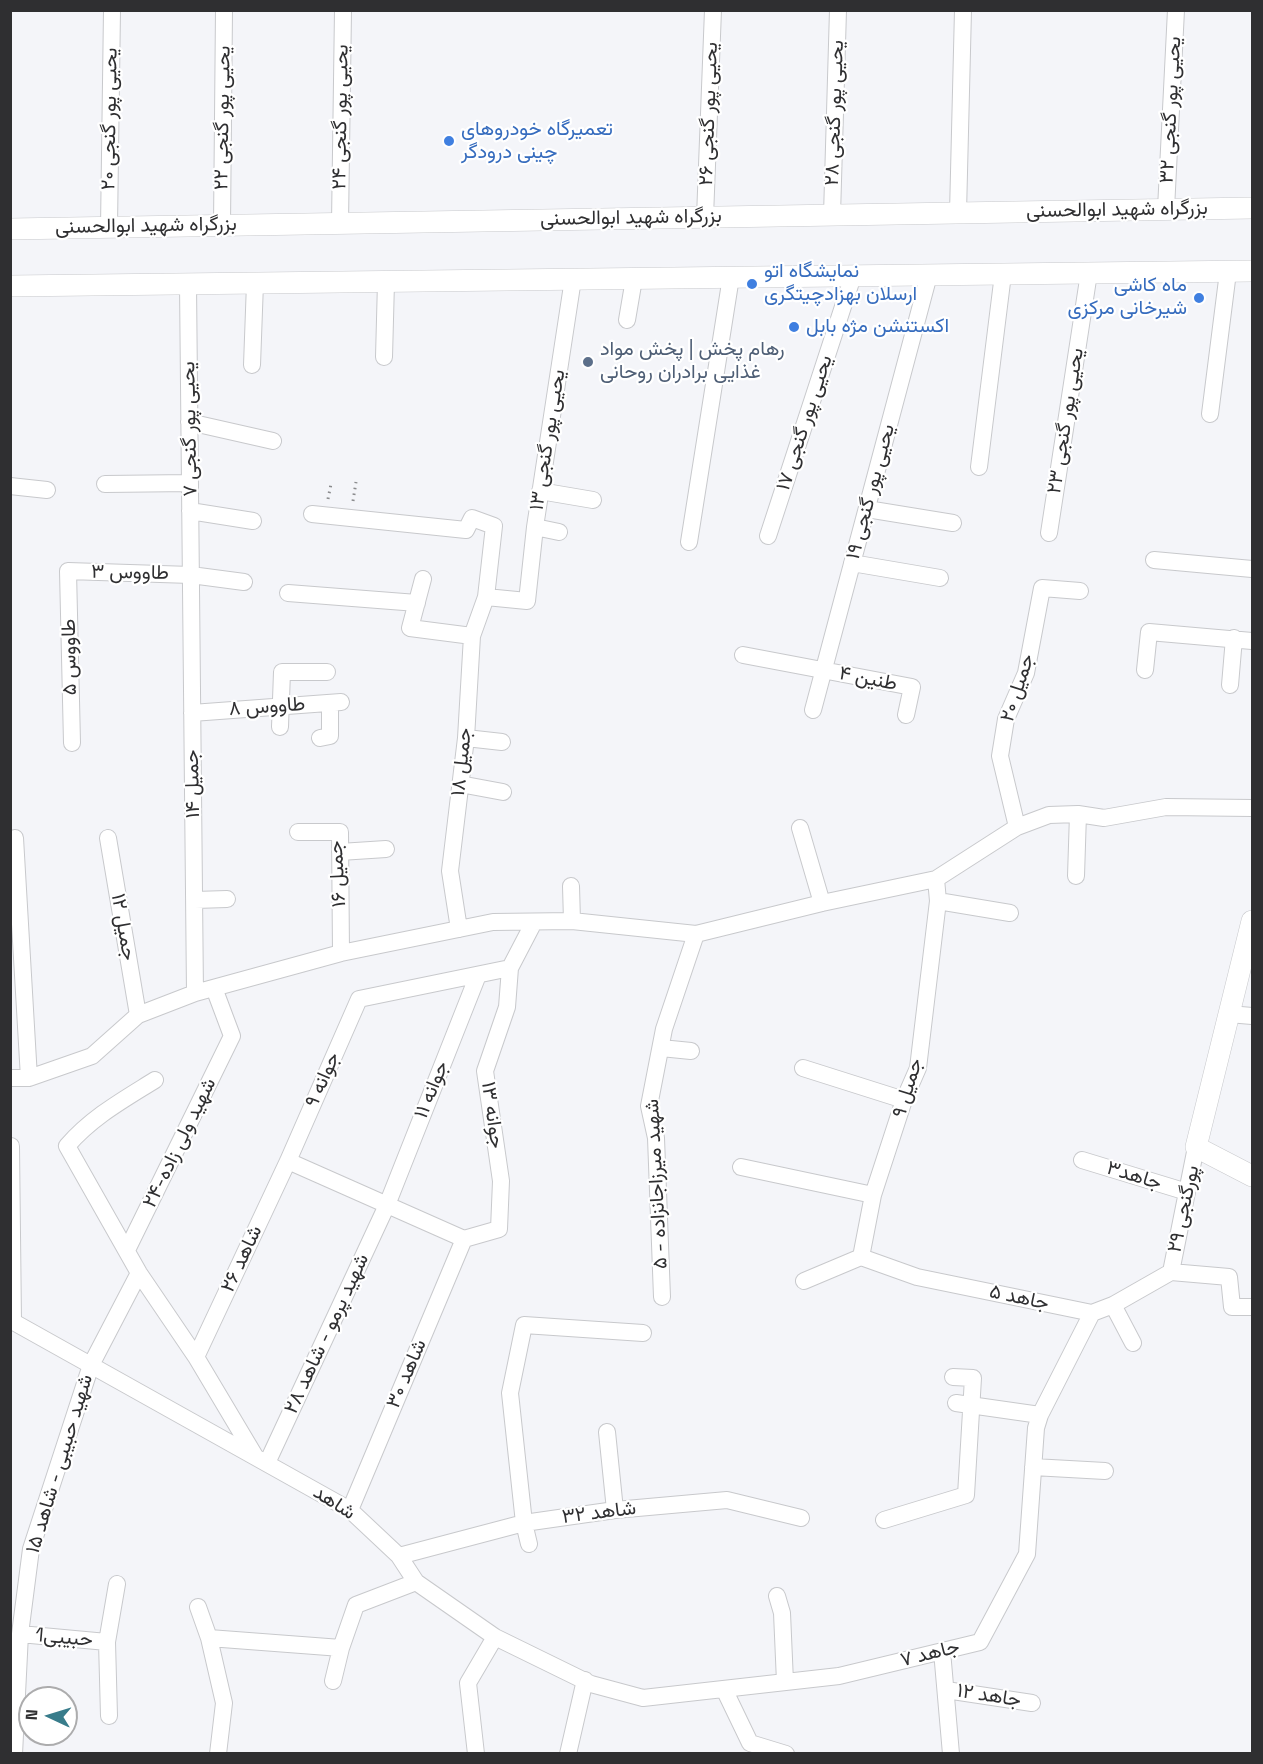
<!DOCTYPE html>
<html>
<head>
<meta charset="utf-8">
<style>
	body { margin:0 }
	#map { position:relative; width:1263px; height:1764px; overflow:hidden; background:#f4f5f9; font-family:"Space Grotesk",sans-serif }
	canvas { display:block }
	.frame { position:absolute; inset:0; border:12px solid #2f2f31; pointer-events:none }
	.north { position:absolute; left:18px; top:1686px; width:60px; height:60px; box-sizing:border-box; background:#fff; border:2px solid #acacad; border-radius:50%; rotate:274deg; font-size:16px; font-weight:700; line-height:24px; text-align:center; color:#2f2f31 }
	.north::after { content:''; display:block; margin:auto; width:21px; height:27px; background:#387c8b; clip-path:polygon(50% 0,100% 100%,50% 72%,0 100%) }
</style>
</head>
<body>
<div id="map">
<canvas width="1263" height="1764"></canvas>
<div class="frame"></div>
<div class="north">N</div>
</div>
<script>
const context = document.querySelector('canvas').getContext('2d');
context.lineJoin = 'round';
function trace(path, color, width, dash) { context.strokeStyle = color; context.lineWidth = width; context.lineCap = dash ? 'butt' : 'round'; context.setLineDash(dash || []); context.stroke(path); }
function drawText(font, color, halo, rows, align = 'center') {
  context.font = font + ' "Space Grotesk",Vazirmatn,sans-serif'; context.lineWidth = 4.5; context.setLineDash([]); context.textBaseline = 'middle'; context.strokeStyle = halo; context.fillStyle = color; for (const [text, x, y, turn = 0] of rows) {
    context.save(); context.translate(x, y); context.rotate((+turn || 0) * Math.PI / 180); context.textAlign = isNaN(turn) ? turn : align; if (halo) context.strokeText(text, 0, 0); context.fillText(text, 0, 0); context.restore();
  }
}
const path = new Path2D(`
	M328,499L331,484
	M353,501L356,482`);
const minor = new Path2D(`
	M1166,209L1176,10
	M958,213L963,10
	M832,215L838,10
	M705,217L713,10
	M340,223L343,10
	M222,225L224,10
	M109,227L112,10
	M188,284L195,993
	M627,320L634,279
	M384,357L386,282
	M252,365L255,283
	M1210,414L1228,272
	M189,422L273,441
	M979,467L1003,274
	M105,484L190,483
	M10,486L47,490
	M540,491L593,500
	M867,509L953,523
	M190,511L253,521
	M312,514L466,530L472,518L494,526L486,597L472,636L466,738L450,871L459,929
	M535,527L559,532
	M1049,533L1089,273
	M768,536L853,276
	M689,542L731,277
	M1154,560L1252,569
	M852,563L940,578
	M423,579L410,628L472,636
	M288,593L417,603
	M486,597L527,601L535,527L573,279
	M743,655L912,687L906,715
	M1145,670L1149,632L1252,641
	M1230,685L1234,638
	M813,710L929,275
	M192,713L341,702
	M280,727L282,672H327
	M320,738L330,736V703
	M466,738L502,742
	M72,743L68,571L191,575L244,582
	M460,784L503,792
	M1017,827L1000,756L1006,719L1026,673L1042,588L1080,591
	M800,828L822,903
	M298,832H340L341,953
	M15,838L29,1078
	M108,838L138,1015
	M340,852L386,849
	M1076,876L1078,814
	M571,886L572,921
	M195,900L227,899
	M938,901L1010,913
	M1229,1014L1252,1016
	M661,1048L691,1051
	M803,1068L904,1100
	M10,1078H29L92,1056L138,1015L195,993L341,953L493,922L572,921L696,934L822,903L936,879L1017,827L1049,815L1078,814L1104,818L1166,807L1252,808
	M155,1080C123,1100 92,1117 67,1146L139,1273L196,1357L255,1456
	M11,1146L13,1321
	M1082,1160L1187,1192
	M288,1161L464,1239L499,1229L501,1181L485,1071L507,1007L510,968L534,922
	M741,1167L873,1195
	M127,1250L232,1036L214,988
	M861,1257L873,1195L904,1100L918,1068L938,901L936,879
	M861,1257L917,1277L1092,1313L1113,1305L1171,1272
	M1171,1272L1196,1147
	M1171,1272L1229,1277L1232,1307H1252
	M804,1281L861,1257
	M662,1297L656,1138L649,1106L664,1029L696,934
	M1113,1305L1133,1343
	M10,1320L350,1510L399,1556L416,1582L495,1637L591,1684L643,1698L839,1676L980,1642L1027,1554L1036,1428L1040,1415L1092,1313
	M196,1357L288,1161L359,999L510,968
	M956,1403L1040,1415
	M607,1432L615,1510
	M267,1463L387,1205L478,975
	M1033,1467L1105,1471
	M350,1510L464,1239
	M884,1520L966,1495L973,1378L953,1377
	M529,1544L524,1523L510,1393L524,1325L643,1333
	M399,1556L524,1523L615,1510L727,1500L801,1518
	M777,1596L782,1613L785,1682
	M198,1607L209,1638L224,1703L218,1754
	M20,1634L107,1642
	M209,1638L341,1648
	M942,1651L951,1754
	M333,1681L341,1648L356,1605L416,1582
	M724,1689L750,1743L786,1754
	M946,1690L1032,1703
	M109,1716L107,1642L117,1584
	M14,1754L20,1634L31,1549L91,1365L139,1273
	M476,1754L468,1683L495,1637
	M568,1754L585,1680`);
const major = new Path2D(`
	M10,229L1252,208
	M10,286L1252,271
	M1252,921L1196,1147L1252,1176`);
const markers = [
	[449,141,6,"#3f7fe0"],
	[752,284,6,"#3f7fe0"],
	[1199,298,6,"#3f7fe0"],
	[794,327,6,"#3f7fe0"],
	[588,362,6,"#5c6f8a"]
];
const streetNames = [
	["یحیی پور گنجی ۳۲",1171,110,-87],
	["یحیی پور گنجی ۲۸",835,113,-88],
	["یحیی پور گنجی ۲۶",709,114,-88],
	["یحیی پور گنجی ۲۴",341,117,-89],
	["یحیی پور گنجی ۲۲",223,118,-89],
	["یحیی پور گنجی ۲۰",110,119,-89],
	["بزرگراه شهید ابوالحسنی",1117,210,-1],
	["بزرگراه شهید ابوالحسنی",631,218,-1],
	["بزرگراه شهید ابوالحسنی",146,226,-1],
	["یحیی پور گنجی ۲۳",1066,421,-81],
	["یحیی پور گنجی ۱۷",805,423,-72],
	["یحیی پور گنجی ۷",190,429,-91],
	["یحیی پور گنجی ۱۳",548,440,-81],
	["یحیی پور گنجی ۱۹",871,492,-75],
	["طاووس ۳",130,573,1],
	["طاووس ۵",70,657,-91],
	["طنین ۴",868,679,11],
	["جمیل ۲۰",1018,688,-72],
	["طاووس ۸",267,707,-4],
	["جمیل ۱۸",462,762,-84],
	["جمیل ۱۴",193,784,-91],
	["جمیل ۱۶",338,874,-93],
	["جمیل ۱۲",123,927,80],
	["جوانه ۹",323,1080,-66],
	["جمیل ۹",908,1088,-73],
	["جوانه ۱۱",432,1090,-68],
	["جوانه ۱۳",492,1115,82],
	["شهید ولی زاده-۲۴",180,1143,-64],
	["جاهد۳",1134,1176,17],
	["شهید میرزاجانزاده - ۵",657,1184,-93],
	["پورگنجی ۲۹",1184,1209,-78],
	["شاهد ۲۶",242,1259,-65],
	["جاهد ۵",1019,1298,12],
	["شهید پرمو - شاهد ۲۸",327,1334,-65],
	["شاهد ۳۰",407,1374,-67],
	["شهید حبیبی - شاهد ۱۵",60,1464,-73],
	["شاهد",334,1503,33],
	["شاهد ۳۲",599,1513,-7],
	["حبیبی1",64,1638,5],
	["جاهد ۷",930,1654,-14],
	["جاهد ۱۲",989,1696,9]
];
const shopNames = [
	["تعمیرگاه خودروهای",461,130],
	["چینی درودگر",461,153],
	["نمایشگاه اتو",764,272],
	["ارسلان بهزادچیتگری",764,295],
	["ماه کاشی",1187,286,"right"],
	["شیرخانی مرکزی",1187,309,"right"],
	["اکستنشن مژه بابل",806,327]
];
const serviceNames = [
	["رهام پخش | پخش مواد",600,350],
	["غذایی برادران روحانی",600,373]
];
trace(minor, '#c8c9cc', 18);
trace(major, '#c8c9cc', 22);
trace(path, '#8a8b8d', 3, [1.5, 4.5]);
trace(minor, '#fff', 16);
trace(major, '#fff', 21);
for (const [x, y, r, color] of markers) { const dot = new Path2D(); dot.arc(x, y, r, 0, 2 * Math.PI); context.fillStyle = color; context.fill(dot); trace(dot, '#fff', 2); }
drawText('20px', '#2f2f31', '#fff', streetNames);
drawText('20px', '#366cbe', '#fff', shopNames, 'left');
drawText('20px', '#4e5e75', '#fff', serviceNames, 'left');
</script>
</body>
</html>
